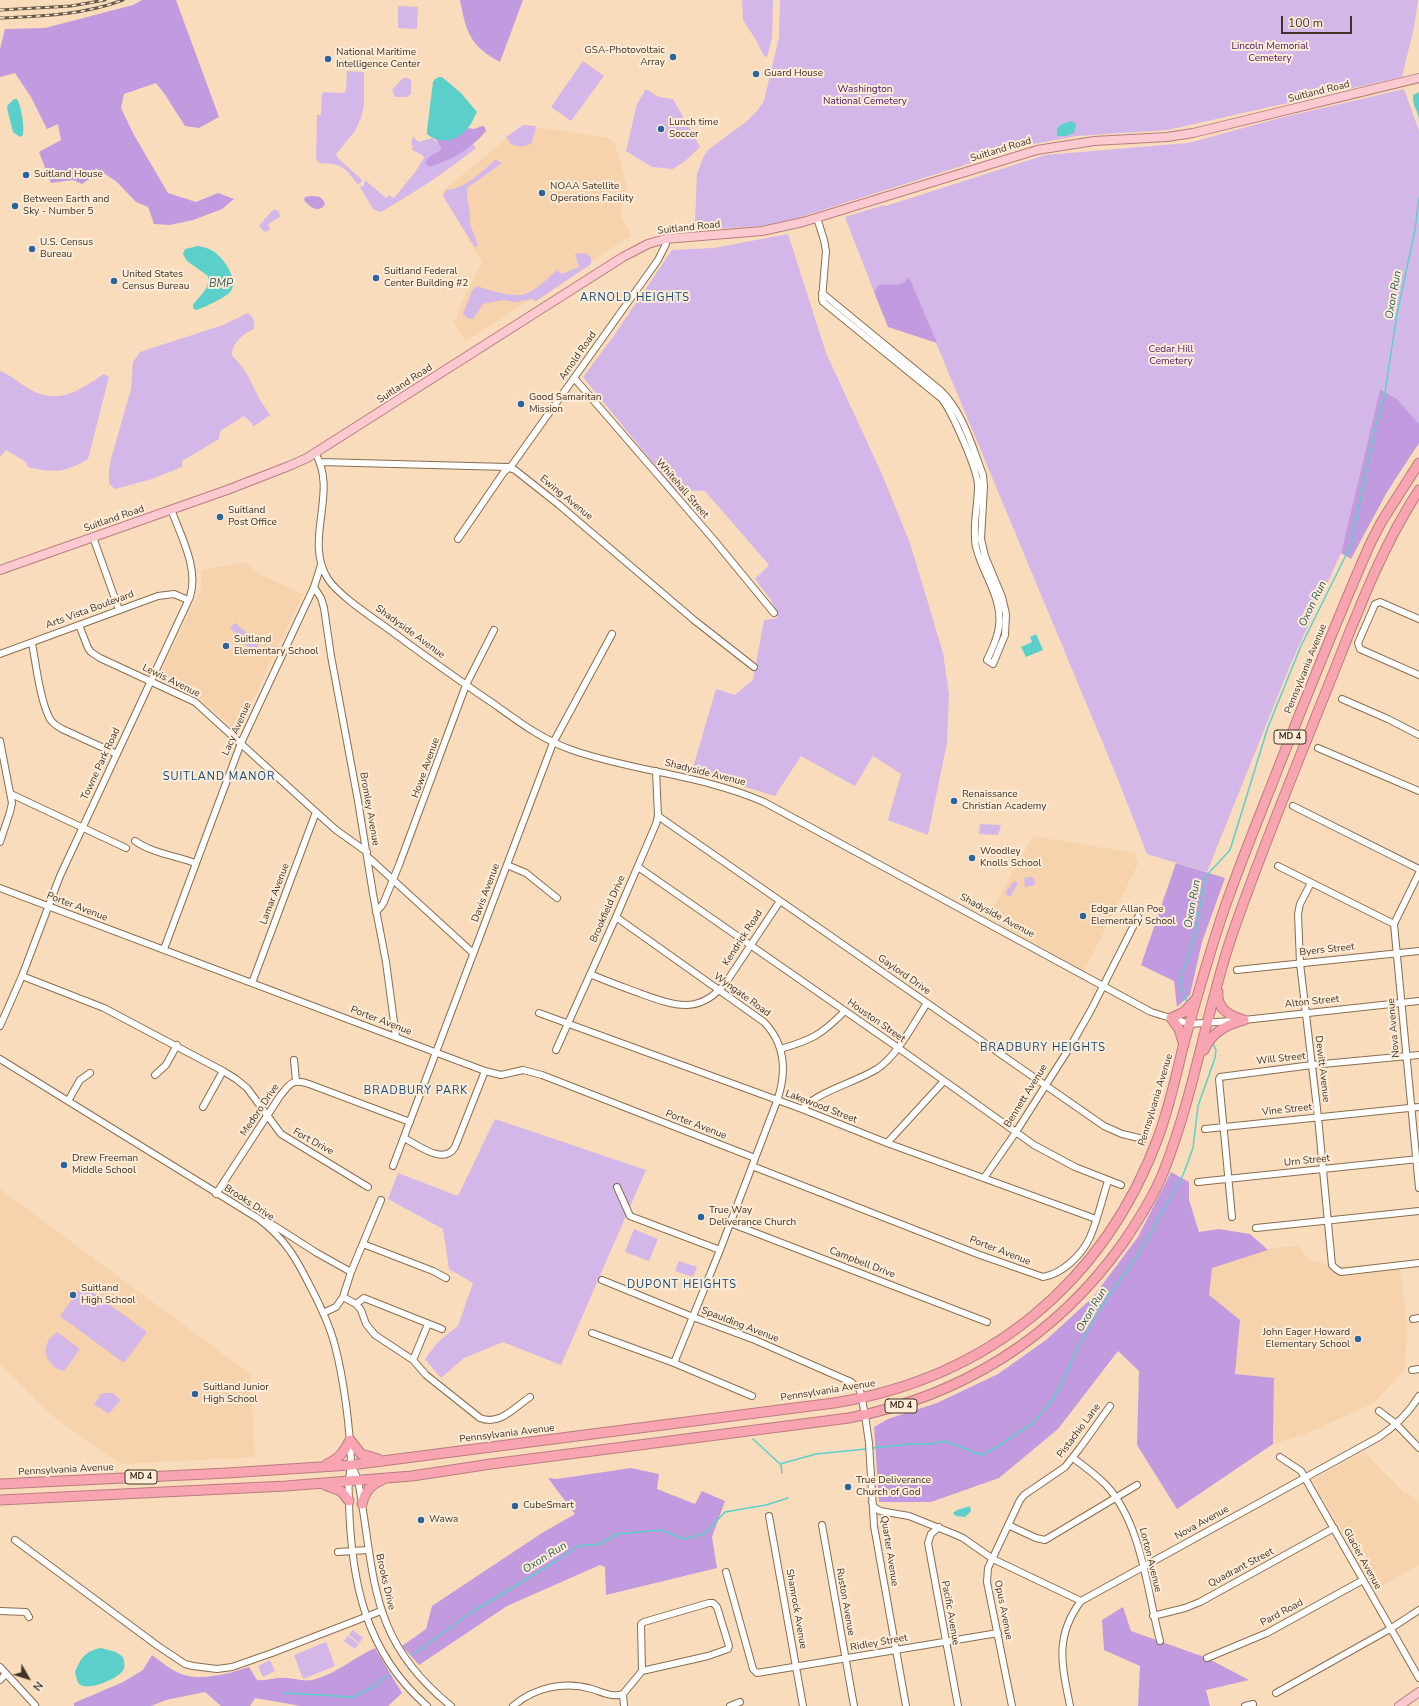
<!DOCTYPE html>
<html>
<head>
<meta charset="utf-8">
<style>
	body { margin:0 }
	#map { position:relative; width:1419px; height:1706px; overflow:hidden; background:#f9dcbb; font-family:"Nunito Sans",sans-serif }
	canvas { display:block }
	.north { position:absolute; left:8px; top:1658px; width:40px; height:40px; -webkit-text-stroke:3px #fdecd8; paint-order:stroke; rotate:129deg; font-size:11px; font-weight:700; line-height:16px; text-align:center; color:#403427 }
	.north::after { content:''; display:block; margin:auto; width:14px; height:18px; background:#403427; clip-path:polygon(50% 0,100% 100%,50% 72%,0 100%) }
	.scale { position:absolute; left:1281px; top:16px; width:71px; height:18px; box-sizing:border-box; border:2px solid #403427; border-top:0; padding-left:5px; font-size:12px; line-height:14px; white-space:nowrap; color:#403427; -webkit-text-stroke:3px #fdecd8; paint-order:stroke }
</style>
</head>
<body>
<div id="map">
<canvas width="1419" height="1706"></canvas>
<div class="north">N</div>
<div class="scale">100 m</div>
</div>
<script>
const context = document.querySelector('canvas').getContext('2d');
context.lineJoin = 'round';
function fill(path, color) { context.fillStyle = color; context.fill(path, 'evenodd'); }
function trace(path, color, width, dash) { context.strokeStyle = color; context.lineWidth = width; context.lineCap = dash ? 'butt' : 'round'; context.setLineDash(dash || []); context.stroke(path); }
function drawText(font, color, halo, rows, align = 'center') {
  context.font = font + ' "Nunito Sans",sans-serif'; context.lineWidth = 4; context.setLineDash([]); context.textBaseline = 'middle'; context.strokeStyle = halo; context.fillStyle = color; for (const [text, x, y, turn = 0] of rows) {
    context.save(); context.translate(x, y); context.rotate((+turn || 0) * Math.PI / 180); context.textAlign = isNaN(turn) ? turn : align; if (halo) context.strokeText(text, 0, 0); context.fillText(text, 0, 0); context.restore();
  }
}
const built = new Path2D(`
	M523,125L608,138L615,143L627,188L620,213L631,236L465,341L453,321L456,320L463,300L482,262L443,196L444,190Z
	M245,562L259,574L303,594L238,731L236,732L200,699L161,678L160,674L201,588V570Z
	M1033,836L1135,853L1138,864L1084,971L988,917Z
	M0,1189L250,1374L255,1457L121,1464L55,1418L0,1364Z
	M1299,1246L1309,1261L1344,1266L1399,1262L1407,1327L1405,1370L1372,1404L1305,1434L1273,1444L1274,1379L1235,1374L1240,1320L1209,1296L1212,1268L1272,1248Z
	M1364,1452L1405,1494L1407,1492L1419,1504V1565L1374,1590L1313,1480Z`);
const green = new Path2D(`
	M742,0H773L772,38L767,57L764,56L756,40L743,20Z
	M780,0H1418L1414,27L1402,77L1168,130L1077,136L1028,145L794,219L760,226L700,230L696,228L695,224L697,173L704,156L709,149L746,122L757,111L764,101L779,37Z
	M398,6L418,7L417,29L398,28Z
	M583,61L604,76L571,121L551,107Z
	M347,71L364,72V105L361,118L355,131L336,154L338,158L360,178L362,181L358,185C351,175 345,166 333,164C328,163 323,164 319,163L316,158L317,115H321L322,95L324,92L344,93L346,90Z
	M403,78H408L411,80V94L407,97H395L392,90Z
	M646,89L659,97L673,99L700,147L685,161L673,169L652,167L626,151L637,104Z
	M1404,89L1419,131V424L1397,399L1380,389L1341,553L1289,668L1207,872L1147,854L1117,777L909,278L900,285L876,289L874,292L845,217L884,205L886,206L1045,155L1188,143L1280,118Z
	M523,125L536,126L532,142C528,147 516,148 510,143C509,141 508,139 506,137Z
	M413,137L419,142L432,138L436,141L442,148L441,150L433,155L429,167C445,163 460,154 473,144L476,148C446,172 414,193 381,212L373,209L360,187L364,185L365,180L386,198L389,195L394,198L416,171L424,158L422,155L412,150L413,146L411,144Z
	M495,160L502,163L467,188V197L470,214V224L478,245L477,247L474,246L443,196L446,190C463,190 483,171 495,160Z
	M275,209L279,212L280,217L268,224L270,229L265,232L259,226L271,212Z
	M788,234L826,353L881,472L910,543L943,653L949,694L947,743L928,835L888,820L901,774L873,756L855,786L801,756L775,796L692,771L716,689L735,695L753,680L764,620L778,618L771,600L755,579L769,565L705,491L675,490L583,377L613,337L672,250L714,248Z
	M586,253L591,258V264L536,301L531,299L515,302L503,300L483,304L473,319L467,318L463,314L472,291L477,286C489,290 507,296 521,295C534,293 548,278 557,270L562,274L579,267L575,254Z
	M248,313C254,318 255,321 254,329C244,333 232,343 232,355L246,372L260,400L270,415L253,427L252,423L244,416L220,431L219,439L182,461V467L152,479L115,489L109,484V470L111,459L131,389L133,362L140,352L223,325Z
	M0,371C11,375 19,383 29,389C60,406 79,390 104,374L109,377L88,459C64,473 54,473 28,467L26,462L6,450L0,457Z
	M235,623L247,633L260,640L256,650L242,643L239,636L230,628Z
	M980,824L1001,825L998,835L979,834Z
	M1026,877H1032L1034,879L1035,885L1025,887L1024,879Z
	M1014,881L1017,882V885L1010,897L1005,893Z
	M495,1119L646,1170L561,1365L503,1342L464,1358L441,1378L425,1359L438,1342L458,1326L473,1283L449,1269L443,1229L388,1199L398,1173L458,1196Z
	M634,1229L658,1239L649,1261L625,1252Z
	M679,1261L697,1267L693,1277L675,1271Z
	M83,1285L147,1332L124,1363L60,1316Z
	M57,1332L80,1349L64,1371C53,1369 42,1357 47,1344C48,1339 53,1336 57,1332Z
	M107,1393H113L120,1400L109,1414L94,1404L101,1394Z
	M353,1630L363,1638L359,1643L349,1635Z
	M348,1636L359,1644L355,1649L344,1641Z
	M326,1642L335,1666L303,1679L294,1655Z
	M270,1660L275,1671L263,1677L258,1666Z`);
const forest = new Path2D(`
	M142,0H176L219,117L199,128L185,126L164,93L156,83L124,94L121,108L134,135L168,193L196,202L218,193L234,199L222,209L193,220L170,225L154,224L148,207L136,202L117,182L96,168L92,177L82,184L73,180L51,183L39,152L61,140L58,124L47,129L31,97L15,73L0,77V49L5,29L45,28L133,5Z
	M460,0H523L500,62C470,46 466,32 460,0Z
	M482,126L485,127L486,131C472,148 451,161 429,167L426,164V162L429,157L441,150V148L436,139C446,142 461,135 468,128L474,129Z
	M311,196C318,196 322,196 325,204C320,214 309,207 304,200L305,197Z
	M909,277L937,343L888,327L874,292L879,285C893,282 898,290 909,277Z
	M1380,389L1397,399L1419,424V443L1387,492L1351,559L1341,553Z
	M1176,863L1225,878L1202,942L1190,995L1177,1007L1174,981L1141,965Z
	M1171,1172L1189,1182V1200L1199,1232L1219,1229L1250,1234L1268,1250L1212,1268L1209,1295L1240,1320L1235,1374L1274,1378L1273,1444L1177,1509L1137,1445L1139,1371L1118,1351L1058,1429L999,1478L931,1502H879L874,1427L888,1419L937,1403L998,1374L1046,1340L1093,1297L1138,1237Z
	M631,1468L659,1474L657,1489L695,1504L702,1491L725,1501L712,1537L717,1568L606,1595L605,1567L600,1565L507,1606L419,1665L402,1646L426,1629L432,1606L542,1533L575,1514L548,1478L557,1479Z
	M1123,1607L1131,1631L1207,1658L1249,1680L1206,1690L1210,1706H1138L1140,1666L1104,1650L1102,1620Z
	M375,1648L402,1693L388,1706H301L255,1698L250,1706H221L205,1692L166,1700L151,1706H74V1703L123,1682L143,1670L152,1655C159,1660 166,1666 173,1670C196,1684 226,1674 249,1667L257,1680C267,1681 272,1678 281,1678C291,1677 302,1682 312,1680C335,1675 353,1658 375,1648Z`);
const water = new Path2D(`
	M439,77H442L461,93L477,112C474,117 472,124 467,129C457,141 440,145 427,134V130L433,82L435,79Z
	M1419,92V119C1418,111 1412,105 1413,95Z
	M14,99H17C22,109 24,124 23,135L20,137L13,132L7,108L8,105Z
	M1071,121L1076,124L1074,133L1066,136H1057V130L1060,125Z
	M198,246C203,247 208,248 213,251C223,257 239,279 231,291C228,296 202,309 196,310L193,308V305C200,295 210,289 208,276L187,261L183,254L185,249Z
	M1036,634L1043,650L1026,657L1021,647L1032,642L1030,637Z
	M970,1506L971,1511L965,1517L956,1516L953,1513L957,1510Z
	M101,1648L116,1652L123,1657C124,1661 125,1664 124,1669C120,1678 88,1692 79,1684C77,1681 76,1676 75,1672C81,1658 85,1651 101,1648Z`);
const stream = new Path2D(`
	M1187,1001L1184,996L1180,979L1195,935L1205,877L1230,850L1268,727L1301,646L1351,545L1375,428L1384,398L1397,314L1415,230L1419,198
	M753,1439L780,1464L816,1454L866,1449
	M873,1448L910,1444H930L945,1441L981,1455L995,1448L1033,1423L1050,1403L1062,1383L1074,1355L1099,1310L1141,1250L1183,1175L1193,1148L1198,1106L1215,1058L1216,1050L1213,1044
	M781,1465L782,1473
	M412,1655L469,1614L556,1561L578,1546L600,1544L617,1534L661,1530L684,1539L704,1534L725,1512L766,1505L788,1498
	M284,1693L353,1697L373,1687L388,1675`);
const minor = new Path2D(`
	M817,218L824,240L826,251L822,299L823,302L942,399C952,412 978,470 978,486C978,506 972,528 976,547C982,573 1003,598 999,626C998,638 992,649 987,660L993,664L1005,635L1006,614L1002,597L985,556L981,539L984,486L983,475C972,446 963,412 940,390L822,293
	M575,379L714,540L774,613
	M315,453C339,492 303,540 328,579C341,599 386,626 406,642C435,663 464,684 494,704C519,722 543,740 572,750C635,772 703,775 764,802L1151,1012L1190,1024L1244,1020L1419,1001
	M320,462L507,467L515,470L558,504L694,620L754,667
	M93,537L119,610
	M458,539L504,472L512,465L658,260L666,244L665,239
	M314,587L321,598L324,608L331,656L358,801L373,894L386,962L396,1037
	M1419,619L1380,602L1375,604L1358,643L1360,649L1419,675
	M79,625L88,648L91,652L100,658L195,702L316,812L336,830L367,852
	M32,643C36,664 40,701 50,719C53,724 57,726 62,729L117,754
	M0,654L158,596L174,594L188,600
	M1342,699L1388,719L1419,735
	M0,741L12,803L10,812L0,842
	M1318,748L1419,791
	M11,794L126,848
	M1293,806L1419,869
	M658,816L1104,1126L1122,1134L1143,1139
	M135,841C152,853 176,856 195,863
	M368,857L473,953
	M507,865L526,873L557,898
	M1278,866L1394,924
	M638,867L897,1047L1034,1145L1075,1167L1121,1185
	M1419,873L1394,924L1419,1188
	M1311,883L1300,904L1298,914L1300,963L1318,1117L1332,1265L1336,1269L1341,1272L1419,1263
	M0,888L485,1071L501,1075L523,1070L542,1075L755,1158
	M376,912L383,904L399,865L466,685L494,630
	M616,917L764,1022C786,1045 787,1072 777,1101L720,1250L674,1363
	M164,949L241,743L314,587L321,565
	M1237,970L1419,951
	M590,974C606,981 623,987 639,993C675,1006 700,1016 727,981L780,901
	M22,976L104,1008L223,1071L236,1079L247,1088L281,1134L368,1187
	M252,983L316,812
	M539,1013L802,1109L887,1143L1096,1219
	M0,1026L22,976L60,876L190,597C199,568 181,537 171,509
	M780,1049C812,1040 821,1035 845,1011
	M556,1050L616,917L656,824L658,816L656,771
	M0,1059L259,1219C286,1240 296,1258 311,1288C321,1307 330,1326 335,1346C344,1380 350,1428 351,1463C351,1469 349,1475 349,1481C348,1487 349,1495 349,1502C351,1581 365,1652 427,1706
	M294,1060L296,1081
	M155,1075L166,1065L177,1045
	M68,1101L80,1080L90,1073
	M203,1107L223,1071
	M802,1109C821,1090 854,1083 877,1069C897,1056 914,1023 927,1003
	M1205,1129L1419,1107
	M404,1138C418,1145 444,1166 455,1147L485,1071
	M887,1143L944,1081
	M393,1166L553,743L612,634
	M752,1166L980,1255L1043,1277C1062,1274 1082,1255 1090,1237C1098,1219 1102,1199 1108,1181
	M984,1178L1016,1132L1070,1047L1091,1010L1138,917
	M1198,1182L1419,1159
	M617,1187L630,1216L720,1250
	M216,1194L280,1096C290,1084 292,1078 309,1084L410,1122
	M1232,1217L1219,1079L1220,1077L1312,1065L1419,1055
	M267,1221L317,1253L351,1272
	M730,1223L987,1322
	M1256,1228L1419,1211
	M363,1244L433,1271L446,1278
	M602,1280L693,1317L755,1340L851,1382L860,1390L865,1415L869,1443L874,1526L906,1706
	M343,1297L356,1304L364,1298L442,1329
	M356,1304L361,1310L366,1324L375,1335L413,1360L426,1375L480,1418C500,1426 515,1407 530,1397
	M323,1313L336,1307L343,1297L351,1272L381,1200
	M1413,1319L1419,1318
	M592,1333L674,1363L752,1396
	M413,1360L428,1324
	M1412,1370L1419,1369
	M1379,1411L1396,1424L1419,1448
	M1280,1457L1301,1471L1419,1678
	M1073,1458C1084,1466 1096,1475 1106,1485C1142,1524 1147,1591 1160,1641
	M352,1466L358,1480C376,1577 367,1638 451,1706
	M872,1502L874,1507L880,1511L909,1516L954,1534L963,1538L993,1559L1081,1601
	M769,1516L803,1706
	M822,1525L854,1706
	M1008,1525L1036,1538L1045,1540L1137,1485
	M939,1527L931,1534L928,1543L958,1706
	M15,1540L158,1646L185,1664L193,1666L217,1669L232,1667L272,1653L381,1611
	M338,1552L368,1550
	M726,1572L753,1669L757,1673L998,1633
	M709,1603H713L717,1607L729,1646L728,1649L708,1656L642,1671L641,1624L644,1622Z
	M0,1611L26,1612L29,1617
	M1153,1616L1185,1608L1200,1602L1334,1528
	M1207,1658L1267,1633L1363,1580
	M0,1667L35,1705
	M0,1680L6,1674
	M1276,1693L1390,1629L1419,1610
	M513,1706C535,1687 565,1681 592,1689C602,1692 613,1698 623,1694
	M624,1706L623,1694L642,1671
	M730,1706L740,1702
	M1012,1706L987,1582L988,1568L1020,1500L1024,1495L1065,1467L1080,1448L1110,1406
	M1070,1706C1062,1665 1054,1637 1081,1601L1379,1437C1395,1426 1409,1413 1419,1396
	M1245,1706L1253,1704`);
const major = new Path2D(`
	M0,570L227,490L289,466L307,458L623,257L648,244L665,239L762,231L803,222L1037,150L1094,141L1167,137L1193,133L1419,78
	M1399,1706L1419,1692`);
const highway = new Path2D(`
	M1218,992C1216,1009 1230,1016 1244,1020
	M1184,1045L1179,1029L1171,1018L1184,1012L1195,1000
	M1204,1050C1212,1032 1226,1025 1244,1020
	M350,1440L361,1454L378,1459
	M327,1464C339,1459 344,1452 350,1440
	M0,1484L227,1473L351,1465L834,1403C989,1378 1105,1282 1159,1135C1169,1107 1176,1077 1183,1047C1196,1000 1209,953 1225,907C1242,858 1262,810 1281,761C1310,688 1339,614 1371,542L1382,521L1419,463
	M325,1485L341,1491L349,1501
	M0,1500L286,1486L412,1476L491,1464L849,1418C962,1396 1056,1337 1123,1243C1138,1221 1153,1198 1163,1173C1193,1098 1205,1018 1230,941C1258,859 1291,779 1323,699C1352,628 1377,554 1419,490
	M362,1504C365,1492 370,1485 382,1480`);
const rail = new Path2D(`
	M0,10L71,6L105,0
	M0,18C42,16 83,15 123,0`);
const markers = [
	[673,57,4,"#2b649c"],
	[328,59,4,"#2b649c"],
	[756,74,4,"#2b649c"],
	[661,129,4,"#2b649c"],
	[26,175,4,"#2b649c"],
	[542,193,4,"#2b649c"],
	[15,206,4,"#2b649c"],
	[32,249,4,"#2b649c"],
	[376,278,4,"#2b649c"],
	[114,281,4,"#2b649c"],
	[521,404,4,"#2b649c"],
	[220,517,4,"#2b649c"],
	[226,646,4,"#2b649c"],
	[954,801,4,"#2b649c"],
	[972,858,4,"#2b649c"],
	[1083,916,4,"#2b649c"],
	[64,1165,4,"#2b649c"],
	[701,1217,4,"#2b649c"],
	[73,1295,4,"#2b649c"],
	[1358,1339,4,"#2b649c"],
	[195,1394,4,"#2b649c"],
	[848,1487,4,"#2b649c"],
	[515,1506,4,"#2b649c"],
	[421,1520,4,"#2b649c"]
];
const shields = [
	[1290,737,32],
	[901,1406,32],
	[141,1477,32]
];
const shieldNames = [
	["MD 4",1290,737],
	["MD 4",901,1406],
	["MD 4",141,1477]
];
const parkNames = [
	["Lincoln Memorial",1270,47],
	["Cemetery",1270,59],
	["Washington",865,90],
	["National Cemetery",865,102],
	["Cedar Hill",1171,350],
	["Cemetery",1171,362]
];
const poiNames = [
	["GSA-Photovoltaic",665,51,"right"],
	["Array",665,63,"right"],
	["National Maritime",336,53],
	["Intelligence Center",336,65],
	["Guard House",764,74],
	["Lunch time",669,123],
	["Soccer",669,135],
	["Suitland House",34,175],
	["NOAA Satellite",550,187],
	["Operations Facility",550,199],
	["Between Earth and",23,200],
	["Sky - Number 5",23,212],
	["U.S. Census",40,243],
	["Bureau",40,255],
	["Suitland Federal",384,272],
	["Center Building #2",384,284],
	["United States",122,275],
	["Census Bureau",122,287],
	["Good Samaritan",529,398],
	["Mission",529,410],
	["Suitland",228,511],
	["Post Office",228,523],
	["Suitland",234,640],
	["Elementary School",234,652],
	["Renaissance",962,795],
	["Christian Academy",962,807],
	["Woodley",980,852],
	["Knolls School",980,864],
	["Edgar Allan Poe",1091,910],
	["Elementary School",1091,922],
	["Drew Freeman",72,1159],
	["Middle School",72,1171],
	["True Way",709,1211],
	["Deliverance Church",709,1223],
	["Suitland",81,1289],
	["High School",81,1301],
	["John Eager Howard",1350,1333,"right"],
	["Elementary School",1350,1345,"right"],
	["Suitland Junior",203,1388],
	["High School",203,1400],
	["True Deliverance",856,1481],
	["Church of God",856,1493],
	["CubeSmart",523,1506],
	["Wawa",429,1520]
];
const streetNames = [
	["Suitland Road",1319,92,-14],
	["Suitland Road",1001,150,-17],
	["Suitland Road",689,228,-6],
	["Arnold Road",578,356,-55],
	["Suitland Road",405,384,-33],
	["Whitehall Street",682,489,49],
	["Ewing Avenue",566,498,39],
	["Suitland Road",114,519,-19],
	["Arts Vista Boulevard",90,610,-20],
	["Shadyside Avenue",410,632,36],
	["Pennsylvania Avenue",1306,669,-68],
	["Lewis Avenue",171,681,26],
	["Lacy Avenue",237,729,-66],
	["Towne Park Road",101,764,-65],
	["Howe Avenue",426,768,-70],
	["Shadyside Avenue",705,773,14],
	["Bromley Avenue",369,809,80],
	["Davis Avenue",486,893,-69],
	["Lamar Avenue",275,894,-69],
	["Porter Avenue",77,907,21],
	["Brookfield Drive",608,909,-66],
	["Shadyside Avenue",997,916,28],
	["Kendrick Road",743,938,-57],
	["Byers Street",1327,950,-6],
	["Gaylord Drive",904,975,35],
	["Wyngate Road",742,995,36],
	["Alton Street",1312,1002,-6],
	["Porter Avenue",381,1021,21],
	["Houston Street",876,1021,35],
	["Nova Avenue",1394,1028,-95],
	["Will Street",1281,1059,-6],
	["Dewitt Avenue",1322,1069,83],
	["Bennett Avenue",1026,1096,-58],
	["Pennsylvania Avenue",1156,1100,-73],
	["Lakewood Street",821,1107,21],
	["Medoro Drive",260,1110,-56],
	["Vine Street",1287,1110,-6],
	["Porter Avenue",696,1125,21],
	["Fort Drive",313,1142,29],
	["Urn Street",1307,1161,-6],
	["Brooks Drive",249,1203,33],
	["Porter Avenue",1000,1251,21],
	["Campbell Drive",862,1263,21],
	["Spaulding Avenue",740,1325,21],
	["Pennsylvania Avenue",828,1391,-9],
	["Pistachio Lane",1079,1431,-53],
	["Pennsylvania Avenue",507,1434,-7],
	["Pennsylvania Avenue",66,1470,-3],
	["Nova Avenue",1202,1523,-29],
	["Quarter Avenue",889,1551,81],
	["Glacier Avenue",1362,1559,61],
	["Lorton Avenue",1150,1560,76],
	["Quadrant Street",1241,1568,-28],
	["Brooks Drive",385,1582,77],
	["Ruston Avenue",845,1602,80],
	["Shamrock Avenue",796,1609,80],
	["Opus Avenue",1003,1610,79],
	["Pacific Avenue",950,1613,80],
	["Pard Road",1282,1613,-28],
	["Ridley Street",879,1643,-10]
];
const waterNames = [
	["BMP",221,284],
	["Oxon Run",1394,295,-80],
	["Oxon Run",1313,604,-64],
	["Oxon Run",1193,904,-80],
	["Oxon Run",1092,1310,-59],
	["Oxon Run",545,1558,-32]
];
const neighbourhoodNames = [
	["ARNOLD HEIGHTS",635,298],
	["SUITLAND MANOR",219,777],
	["BRADBURY HEIGHTS",1043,1048],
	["BRADBURY PARK",416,1091],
	["DUPONT HEIGHTS",682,1285]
];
fill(built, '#f6d3ac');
fill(green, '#d3b7e8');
fill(forest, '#c29adf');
fill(water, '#5bd0ca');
trace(stream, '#5bd0ca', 1.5);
trace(minor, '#886e50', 8);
trace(major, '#b87d81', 10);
trace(highway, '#b87d81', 11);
trace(minor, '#fff', 6);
trace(major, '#fbc9d0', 8);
trace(highway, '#f9a5b1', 9);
trace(rail, '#675846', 3);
trace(rail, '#fdecd8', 1.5, [4.5]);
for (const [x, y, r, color] of markers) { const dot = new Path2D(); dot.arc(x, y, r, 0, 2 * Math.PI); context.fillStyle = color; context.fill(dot); trace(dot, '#fdecd8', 1.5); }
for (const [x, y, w] of shields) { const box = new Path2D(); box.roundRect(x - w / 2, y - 7, w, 14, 3); context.fillStyle = '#fdecd8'; context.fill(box); trace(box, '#403427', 1); }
drawText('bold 9px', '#403427', null, shieldNames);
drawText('10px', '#481364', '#fdecd8', parkNames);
drawText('10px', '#403427', '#fdecd8', poiNames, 'left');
drawText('10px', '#403427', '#fdecd8', streetNames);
drawText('italic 11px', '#2b5d5a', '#fdecd8', waterNames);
context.letterSpacing = '1px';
drawText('11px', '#12487a', '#fdecd8', neighbourhoodNames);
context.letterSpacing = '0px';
</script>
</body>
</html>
